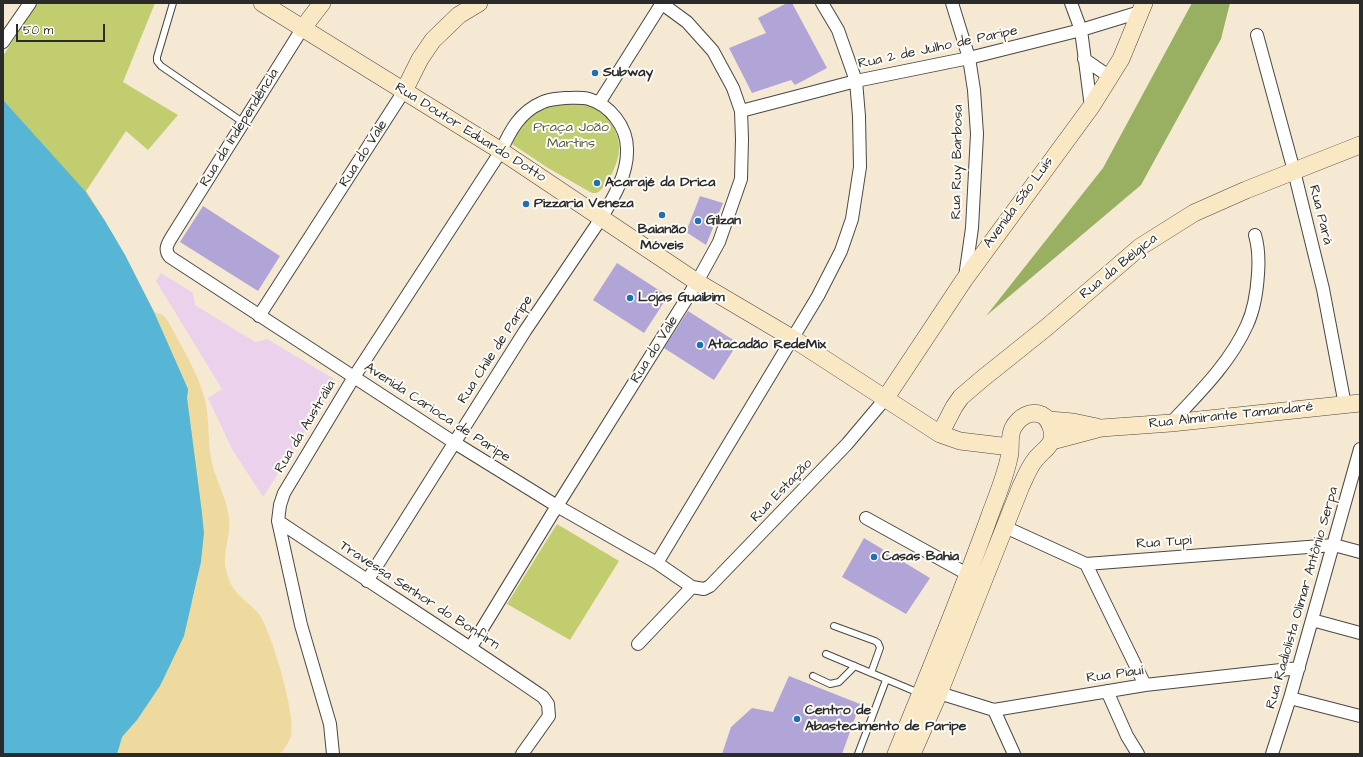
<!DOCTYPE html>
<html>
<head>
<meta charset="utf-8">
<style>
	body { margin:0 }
	#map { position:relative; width:1363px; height:757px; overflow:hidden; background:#f6e9d3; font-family:"Architects Daughter",sans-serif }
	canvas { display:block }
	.frame { position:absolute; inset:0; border:4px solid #2b2b2b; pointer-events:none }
	.scale { position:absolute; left:16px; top:24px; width:89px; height:18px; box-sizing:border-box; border:2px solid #2b2b2b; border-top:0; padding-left:5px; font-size:12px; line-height:14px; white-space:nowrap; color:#2b2b2b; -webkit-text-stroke:3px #fdfcf7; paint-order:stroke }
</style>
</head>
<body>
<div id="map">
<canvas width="1363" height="757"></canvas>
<div class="frame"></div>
<div class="scale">50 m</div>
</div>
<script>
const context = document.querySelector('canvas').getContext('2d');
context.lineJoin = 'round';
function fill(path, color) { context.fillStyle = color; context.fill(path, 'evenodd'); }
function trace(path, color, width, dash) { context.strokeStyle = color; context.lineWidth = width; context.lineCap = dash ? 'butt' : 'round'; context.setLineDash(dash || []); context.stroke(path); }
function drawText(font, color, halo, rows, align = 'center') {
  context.font = font + ' "Architects Daughter",sans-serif'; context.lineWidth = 4; context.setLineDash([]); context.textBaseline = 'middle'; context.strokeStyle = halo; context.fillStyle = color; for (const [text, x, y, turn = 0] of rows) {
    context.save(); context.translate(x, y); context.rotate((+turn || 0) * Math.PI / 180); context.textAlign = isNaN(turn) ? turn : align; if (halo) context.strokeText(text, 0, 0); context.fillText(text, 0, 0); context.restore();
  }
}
const built = new Path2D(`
	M161,273L193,293L195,305L255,342L267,339L334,379V386L263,497L232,449L208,398L222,389L156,281Z`);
const green = new Path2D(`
	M37,3H155L123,82L178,115L148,150L126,131L86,191L105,221L125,255L154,312L188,389L202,513L117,754H3V56Z
	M583,99C596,108 607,115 615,129C617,135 620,144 619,150C619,161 607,190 596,193C594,193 592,193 590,192L548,168L512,144L517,122L526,109Z
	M557,524L619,561L570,640L507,604Z`);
const forest = new Path2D(`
	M1192,3H1230L1221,39L1141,185L986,316L1103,168Z`);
const sand = new Path2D(`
	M154,312L163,315L168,321C181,346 198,372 205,400C210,421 207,441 212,463C216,482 227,498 229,518C231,532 225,546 225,560C224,565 227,572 228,577C233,594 249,602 259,614C271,630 297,718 291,736C289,743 284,749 280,754H117L122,737L137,720L160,686L193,598L201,562L204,533L202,513L187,398L188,389Z`);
const water = new Path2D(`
	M3,100L85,191L105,221L125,255L154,312L188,389L187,398L202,513L204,533L201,562L184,636L160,686L137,720L122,737L117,754H3Z`);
const building = new Path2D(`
	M787,3H792L827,68L795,85L791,80L752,93L729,48L766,33L758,18Z
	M700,196L723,203L706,245L686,232Z
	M203,206L280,256L258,291L180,242Z
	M617,263L668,296L644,333L593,300Z
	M688,311L738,343L714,380L664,348Z
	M864,538L930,578L906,614L842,577Z
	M789,676L860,704L842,754H722L731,727L752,708L773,712Z`);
const service = new Path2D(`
	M173,3L157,57V61L161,66L244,123
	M834,626L875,641L878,643L880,648L871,673
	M826,654L919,693
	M813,676L830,684L839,682L855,666
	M858,754L886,680`);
const minor = new Path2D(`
	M952,3L969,58L974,90L977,134L972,228L965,277
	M1071,3L1081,30L1091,107
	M302,29L171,238C167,245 164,250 170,257L455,443L557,506L657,563L692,587L704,589L710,586L847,444L885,399
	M1257,35L1294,171L1323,289L1345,405
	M3,42L30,3
	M1084,59L1110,77
	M599,103L662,3
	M741,111L856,81L969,58L1081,30L1140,12
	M259,316L404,91
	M1171,423C1199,393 1230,363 1247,325C1254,310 1257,290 1258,274C1259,261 1259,249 1255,235
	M866,518L969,575
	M278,521C366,580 456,637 543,697L548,704L549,716L522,754
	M1005,527L1086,564L1334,545L1360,552
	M657,563L818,296L841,251L852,219L860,167L859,116L856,81L838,30L822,3
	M1086,564L1145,685
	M1312,620L1360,633
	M638,644L692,587
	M471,647L557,506L697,282L719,242L741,179L742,139L741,111L733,88L713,51L687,22L661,3
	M1107,691L1127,736L1138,754
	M939,693L994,710L1145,685L1299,668
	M1290,698L1360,716
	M994,710L1014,754
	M333,754L330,724L301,625L278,521L280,505L284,493L354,377L501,151C510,131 520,112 541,103C548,99 557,99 565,98C573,98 581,97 589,99C610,105 627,127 627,149C628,173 614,197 602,217L525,331L367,581
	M1272,754L1290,698L1360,449`);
const secondary = new Path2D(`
	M262,3L501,151L697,282L792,338L940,434L960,441L1010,447
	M302,29L322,3
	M404,91L420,59L433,40L459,15L479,3
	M885,399L964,280L1091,107L1121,59L1144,3
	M1049,420L1073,422L1097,427
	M940,434L954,407L961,397L982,379L1047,327L1140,247L1194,213L1246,190L1360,145
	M1052,441L1101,428L1171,423L1360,403
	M896,754C928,675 961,596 990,515C997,496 1005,477 1009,458C1012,448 1008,438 1013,428C1019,417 1030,410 1042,415C1048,418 1049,422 1051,427C1057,445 1044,448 1035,460C1029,467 1025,478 1021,486L939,693L912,754`);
const markers = [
	[595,73,4,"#1f6fb2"],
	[597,183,4,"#1f6fb2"],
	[526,204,4,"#1f6fb2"],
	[662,215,4,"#1f6fb2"],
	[698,221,4,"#1f6fb2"],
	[630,298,4,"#1f6fb2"],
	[700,345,4,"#1f6fb2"],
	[874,557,4,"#1f6fb2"],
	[797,719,4,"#1f6fb2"]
];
const streetNames = [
	["Rua 2 de Julho de Paripe",938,48,-12],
	["Rua da Independência",240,128,-58],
	["Rua Doutor Eduardo Dotto",470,133,32],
	["Rua do Vale",364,154,-57],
	["Rua Ruy Barbosa",958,162,-89],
	["Avenida São Luís",1019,203,-54],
	["Rua Pará",1320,215,76],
	["Rua da Bélgica",1119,267,-39],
	["Rua Chile de Paripe",496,350,-57],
	["Rua do Vale",655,350,-58],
	["Avenida Carioca de Paripe",437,413,33],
	["Rua Almirante Tamandaré",1231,416,-6],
	["Rua da Austrália",306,427,-59],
	["Rua Estação",782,491,-46],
	["Rua Tupi",1164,543,-4],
	["Travessa Senhor do Bonfirn",419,596,33],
	["Rua Radiolista Olimar Antônio Serpa",1303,598,-74],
	["Rua Piauí",1115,675,-8]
];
const poiNames = [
	["Subway",603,73],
	["Acarajé da Drica",605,183],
	["Pizzaria Veneza",534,204],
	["Gilzan",706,221],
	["Baianão",662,230,"center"],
	["Móveis",662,246,"center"],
	["Lojas Guaibim",638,298],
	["Atacadão RedeMix",708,345],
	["Casas Bahia",882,557],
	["Centro de",805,711],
	["Abastecimento de Paripe",805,727]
];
const parkNames = [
	["Praça João",571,128],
	["Martins",571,144]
];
fill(built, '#ebd1eb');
fill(green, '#c2cd6f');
fill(forest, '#99b062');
fill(sand, '#eeda9e');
fill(water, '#57b6d6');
fill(building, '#b0a5d6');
trace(service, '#494844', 8);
trace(minor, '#494844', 14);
trace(secondary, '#494844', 18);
trace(service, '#fff', 6);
trace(minor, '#fff', 12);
trace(secondary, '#fae7c3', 17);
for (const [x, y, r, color] of markers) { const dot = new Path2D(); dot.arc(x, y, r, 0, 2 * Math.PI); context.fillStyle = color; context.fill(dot); trace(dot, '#fdfcf7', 1.5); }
drawText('14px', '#2b2b2b', '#fdfcf7', streetNames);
drawText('bold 14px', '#2b2b2b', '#fdfcf7', poiNames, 'left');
drawText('14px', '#585c3f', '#fdfcf7', parkNames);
</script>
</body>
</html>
